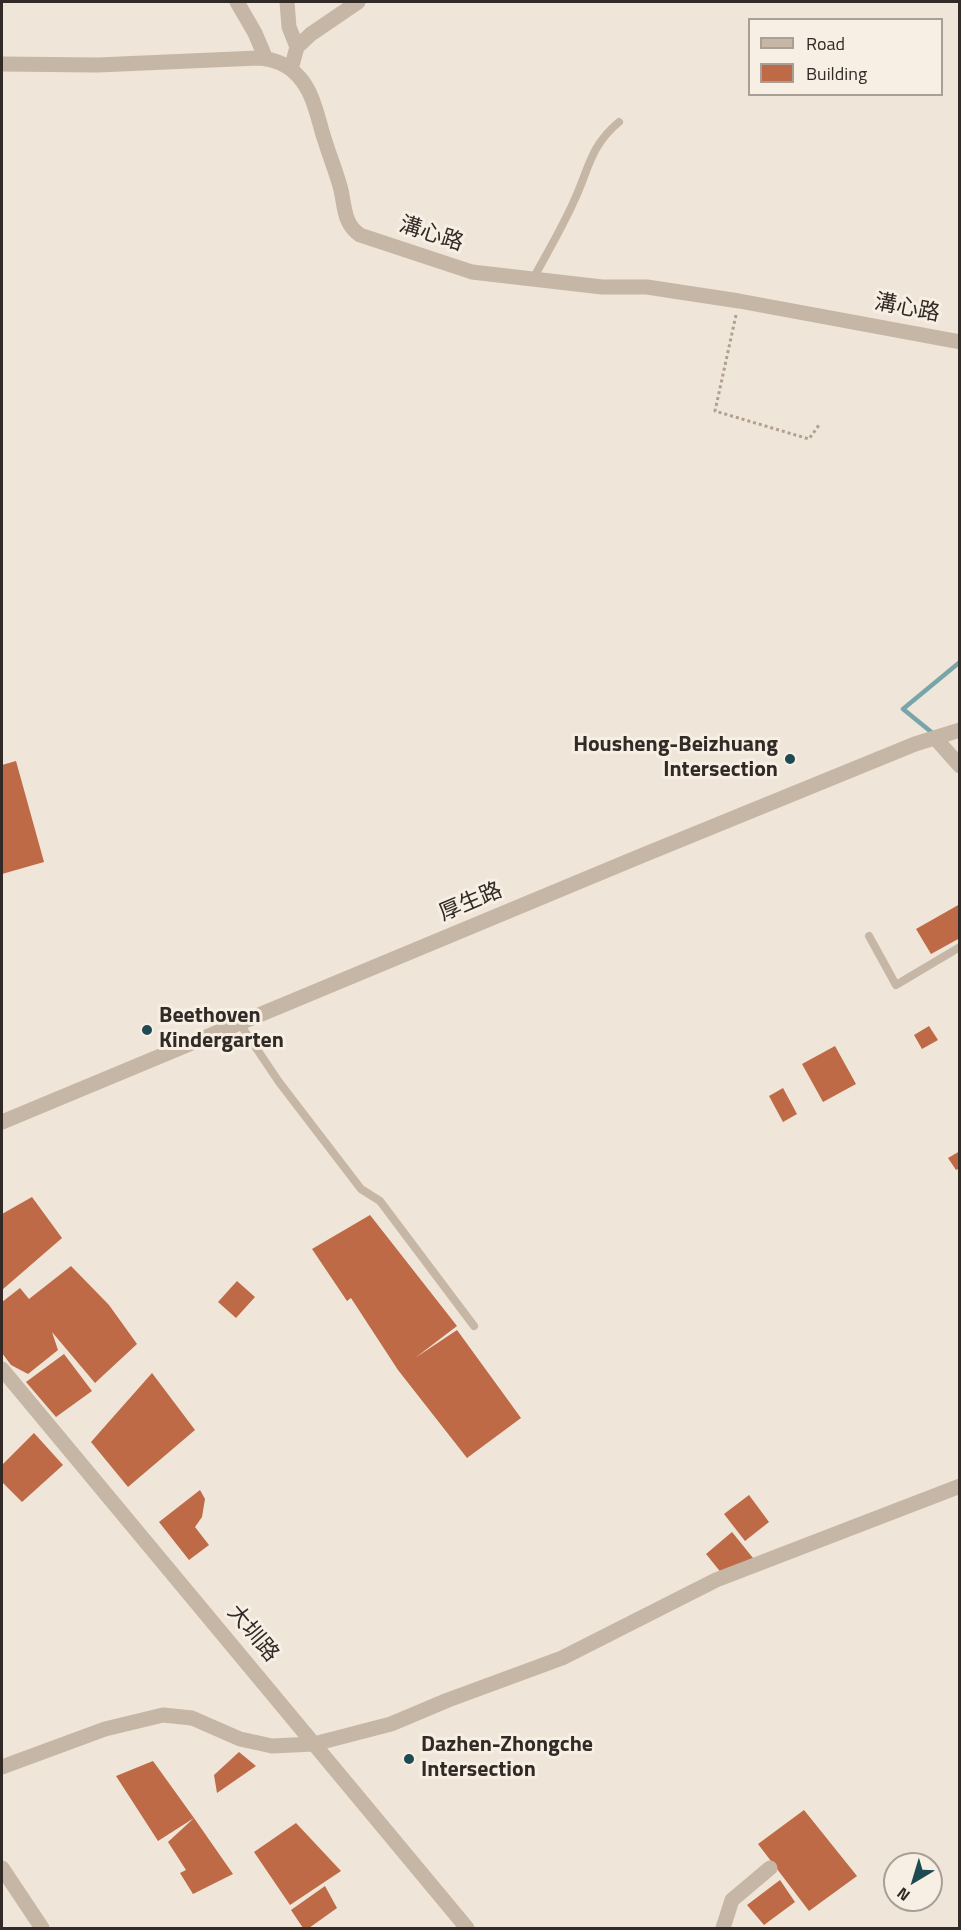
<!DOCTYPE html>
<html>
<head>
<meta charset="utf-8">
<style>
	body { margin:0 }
	#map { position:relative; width:961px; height:1930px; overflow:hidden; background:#efe5d8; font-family:"Titillium Web",sans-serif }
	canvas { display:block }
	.frame { position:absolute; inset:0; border:3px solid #322a26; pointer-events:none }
	.legend { position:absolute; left:748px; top:18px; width:195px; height:78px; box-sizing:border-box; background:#f7efe3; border:2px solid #a8a097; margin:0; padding:8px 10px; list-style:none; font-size:18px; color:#322a26 }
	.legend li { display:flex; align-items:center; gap:12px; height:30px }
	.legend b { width:30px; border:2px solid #a8a097 }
	.north { position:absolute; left:883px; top:1852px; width:60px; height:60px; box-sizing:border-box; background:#f7efe3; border:2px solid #a8a097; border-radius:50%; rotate:218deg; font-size:16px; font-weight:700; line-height:24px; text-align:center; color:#322a26 }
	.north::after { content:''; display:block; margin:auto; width:21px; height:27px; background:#1e4b51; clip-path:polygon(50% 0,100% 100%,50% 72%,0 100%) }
</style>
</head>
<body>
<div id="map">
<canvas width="961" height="1930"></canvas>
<div class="frame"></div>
<ul class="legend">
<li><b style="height:8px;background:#c6b6a5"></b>Road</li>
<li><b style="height:16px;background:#bf6a46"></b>Building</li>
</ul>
<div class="north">N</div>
</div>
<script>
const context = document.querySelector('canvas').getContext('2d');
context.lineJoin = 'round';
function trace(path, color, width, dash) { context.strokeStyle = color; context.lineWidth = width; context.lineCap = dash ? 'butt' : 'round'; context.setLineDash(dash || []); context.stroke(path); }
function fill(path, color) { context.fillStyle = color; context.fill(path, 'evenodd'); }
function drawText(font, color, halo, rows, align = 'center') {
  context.font = font + ' "Titillium Web","Noto Sans TC",sans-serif'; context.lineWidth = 6; context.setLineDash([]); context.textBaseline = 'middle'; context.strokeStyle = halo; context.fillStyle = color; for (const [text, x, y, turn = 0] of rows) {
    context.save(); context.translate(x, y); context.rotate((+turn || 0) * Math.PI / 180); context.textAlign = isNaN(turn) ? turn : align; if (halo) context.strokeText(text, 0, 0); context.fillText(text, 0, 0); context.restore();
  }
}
const stream = new Path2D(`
	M935,735L903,709L960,662`);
const building = new Path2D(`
	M16,761L44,862L2,874V765Z
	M960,904V938L931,954L916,929Z
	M929,1026L938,1040L922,1049L914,1035Z
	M835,1046L856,1084L823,1102L802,1064Z
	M783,1088L797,1114L783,1122L769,1096Z
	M960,1151V1168L956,1170L948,1158Z
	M32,1197L62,1238L2,1290V1214Z
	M370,1215L457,1326L415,1358L457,1330L521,1418L467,1458L398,1370L351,1298L347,1301L312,1249Z
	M71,1266L109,1305L137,1344L95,1383L52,1332L58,1350L28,1374L11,1365L2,1353V1302L20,1288L29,1299Z
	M237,1281L255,1297L236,1318L218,1302Z
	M64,1354L92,1391L56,1417L26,1382Z
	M152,1373L195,1430L128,1487L91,1442Z
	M34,1433L63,1465L22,1502L2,1482V1465Z
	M200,1490L205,1499L202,1517L195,1527L209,1545L189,1560L159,1522Z
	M749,1495L769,1522L745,1541L724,1514Z
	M732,1532L753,1558L727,1580L706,1554Z
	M239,1752L256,1766L217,1793L214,1775Z
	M153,1761L194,1818L158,1841L116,1776Z
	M804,1810L857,1876L809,1911L758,1844Z
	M194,1818L233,1874L193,1894L180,1873L186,1870L168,1842Z
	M296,1823L341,1871L290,1905L254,1852Z
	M780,1880L795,1902L764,1925L747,1905Z
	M325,1886L337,1908L309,1928H303L291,1910Z`);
const path = new Path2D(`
	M736,315L715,411L809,439L819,425`);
const service = new Path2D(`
	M533,279C547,253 562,228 574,201C589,169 590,146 619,122
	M869,936L896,985L960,947
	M240,1024L279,1082L361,1189L380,1201L474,1326`);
const minor = new Path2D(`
	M237,2L255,33L266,59
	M287,2L289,27L297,47
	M2,64L98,65L258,58C274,59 288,64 299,77C314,93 318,120 325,141C330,157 337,174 341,190C345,208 344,224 360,235L472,272L602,287H647L739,301L960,342
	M291,69L297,47L311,34L358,2
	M936,739L960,766
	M2,1767L105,1729L163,1715L192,1718L240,1739L272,1746L314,1744L391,1724L448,1700L562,1658L716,1580L960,1486
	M2,1868L42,1928
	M723,1928L732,1900L770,1868`);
const tertiary = new Path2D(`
	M2,1122L636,858L915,744L960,730
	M2,1369L467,1928`);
const markers = [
	[790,759,6,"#1e4b51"],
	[147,1030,6,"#1e4b51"],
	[409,1759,6,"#1e4b51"]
];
const streetNames = [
	["溝心路",431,235,18],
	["溝心路",907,309,11],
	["厚生路",471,903,-23],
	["大圳路",252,1634,50]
];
const poiNames = [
	["Housheng-Beizhuang",778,746,"right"],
	["Intersection",778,771,"right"],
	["Beethoven",159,1017],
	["Kindergarten",159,1042],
	["Dazhen-Zhongche",421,1746],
	["Intersection",421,1771]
];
trace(stream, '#78a5aa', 4.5);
fill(building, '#bf6a46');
trace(path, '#b2a08f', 3, [3, 3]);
trace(service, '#c6b6a5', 8);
trace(minor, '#c6b6a5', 15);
trace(tertiary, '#c6b6a5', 15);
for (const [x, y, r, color] of markers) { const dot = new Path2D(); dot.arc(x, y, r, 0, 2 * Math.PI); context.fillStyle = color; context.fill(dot); trace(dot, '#f7efe3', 2); }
drawText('22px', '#322a26', '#f7efe3', streetNames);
drawText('bold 22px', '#322a26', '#f7efe3', poiNames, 'left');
</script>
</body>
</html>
